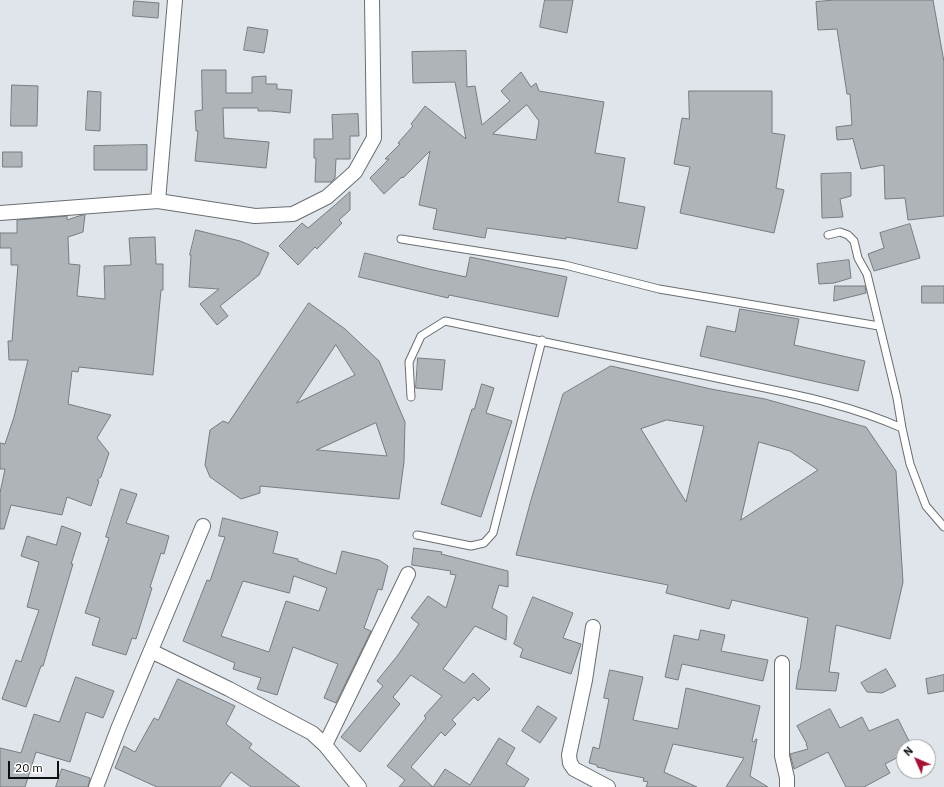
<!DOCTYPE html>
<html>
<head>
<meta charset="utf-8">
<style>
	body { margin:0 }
	#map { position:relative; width:944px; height:787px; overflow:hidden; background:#dfe5ea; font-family:"IBM Plex Sans",sans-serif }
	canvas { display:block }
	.north { position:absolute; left:896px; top:739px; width:40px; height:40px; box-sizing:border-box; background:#fff; border:1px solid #9e9fa0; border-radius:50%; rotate:315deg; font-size:11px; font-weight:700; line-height:16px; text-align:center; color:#0d0f11 }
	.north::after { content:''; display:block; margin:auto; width:14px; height:18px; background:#a81033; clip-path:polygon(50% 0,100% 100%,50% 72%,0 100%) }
	.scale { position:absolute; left:8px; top:761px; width:51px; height:18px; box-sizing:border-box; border:2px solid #0d0f11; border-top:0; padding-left:5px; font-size:12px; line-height:14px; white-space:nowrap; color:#0d0f11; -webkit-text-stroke:3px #fff; paint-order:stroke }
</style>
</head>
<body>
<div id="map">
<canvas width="944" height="787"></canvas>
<div class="north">N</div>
<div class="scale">20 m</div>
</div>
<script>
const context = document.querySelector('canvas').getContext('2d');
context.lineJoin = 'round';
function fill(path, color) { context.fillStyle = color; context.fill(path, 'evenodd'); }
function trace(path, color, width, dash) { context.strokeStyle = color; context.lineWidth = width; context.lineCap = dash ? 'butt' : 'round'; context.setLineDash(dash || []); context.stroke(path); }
const building = new Path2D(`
	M545,0H573L567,33L540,27Z
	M834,0H933L944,62V216L908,220L905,198L885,199L884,165L861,169L853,139L852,138L851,139L837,140L836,127L852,125L850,94H847L837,29L818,30L816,2Z
	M134,1L159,3L158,18L133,16Z
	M248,27L268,30L264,53L244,50Z
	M466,51L467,87L475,86L482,125L510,101L501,91L521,72L531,87L536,83L539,91L604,102L595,153L625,158L618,202L645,207L637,249L566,237V239L487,228L485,238L433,229L437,209L419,205L430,151L403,178L402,177L384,194L370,178L389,159H385L400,144L398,143L413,126L411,124L425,106L466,139L455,82L413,83L412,52ZM527,105L539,121L536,140L493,134Z
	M202,70H226V93H252V77L266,76V84H277V89L292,90L290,113L271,111H258V108H223L224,138L269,142L266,168L195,161L198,131H196L195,111L202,110Z
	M12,85L38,86L37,126H11Z
	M88,91L101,92L100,131L86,130Z
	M689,91H772V133L785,135L776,188L784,190L774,233L680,213L690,167L674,164L682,118L689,119Z
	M358,114L359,136H350V159H336L335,178L331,182H315L316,158H314V139H333L332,115Z
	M147,145V170H94V146Z
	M3,152H22V167H3Z
	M851,173V196L840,199L843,217L822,218L821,174Z
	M350,192V210L339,220L342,223L317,249L315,247L298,265L279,246L302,223L308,228L335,205Z
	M85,215L83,232L68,237L69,264L80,265L77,296L105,299L104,266L131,265L129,238L155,237L156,264H163V290H161L153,375L79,367L78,372L72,371L68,404L111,415L97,438L109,453L101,477L97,480L99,481L91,506L67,497L62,515L11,505L4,529H0V493L5,469H0V443L5,444L14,417L28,360H9L8,341H12L18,265H11V248H0V233H17V220L67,216V220L79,216Z
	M910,224L920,258L874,271L868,254L884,248L880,233Z
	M196,230L240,241L269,253L259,275L220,306L228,316L217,325L200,304L219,289L189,287L191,255H190Z
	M365,253L429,269L466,277L470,257L567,277L558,317L449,295L448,298L359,277Z
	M849,260L851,278L834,283L819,284L817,264Z
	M835,286H865L866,293L834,301Z
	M922,286H944V303H922Z
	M309,303L345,329L379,361L405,422L404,462L399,499L260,486V493L241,499L210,477L205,465L210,430L223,421L228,423ZM336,345L355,375L297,403ZM376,423L387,456L317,450Z
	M740,309L799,319L794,345L865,361L858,391L700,356L707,326L735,332Z
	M418,358L445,360L442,390L416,388Z
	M611,366L711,389L765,399L866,427L896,471L903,582L890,639L836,625L829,672L839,673L836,691L796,689L799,670H800L808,618L732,600L729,609L666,593L668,585L516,555L531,500L563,394ZM667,420L704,426L686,502L641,429ZM759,442L790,451L818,470L741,520Z
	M482,384L494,388L486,413L512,421L481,517L441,504L472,409H474Z
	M121,489L137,494L126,523L169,536L164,554L161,553L150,587L152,588L136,639L132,638L126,655L92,645L100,618L85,613L109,538L106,537Z
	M223,518L278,532L273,553L298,559V561L336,574L342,551L379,560L388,566L382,590L378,589L364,628L371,631L336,703L324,698L338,664L293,647L277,695L257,689L261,678L233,669L235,663L183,641L207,580L210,581L225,537L219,536ZM294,576L327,588L319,611L286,601L269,652L221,636L243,581L289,593Z
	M62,526L81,533L71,564H73L43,666H41L26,707L2,699L16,660L21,662L39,610L27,607L39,562L21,556L27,536L56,545Z
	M414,548L442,552L441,554L508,571V587L499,585L492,608L507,616L506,640L475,626L443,669L464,683L473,673L490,689L478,701L474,697L452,720L456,724L445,736L441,732L411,767L433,787L445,769L470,785L499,738L515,748L506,764L529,779L524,787H399L405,780L387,766L409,739L426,718L424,716L442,696L411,675L393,697L400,704L360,752L341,737L383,686L377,681L398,655L419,624L411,618L428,596L446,608L456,575L450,574L451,571L412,565Z
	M533,597L573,613L563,638L581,644L571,674L520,657L523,649L514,644Z
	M701,630L725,635L721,651L768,660L763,681L682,664L678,680L665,677L674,635L698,640Z
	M886,669L896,686L882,693L867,692L861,683Z
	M610,670L643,677L633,720L678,729L686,688L760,706L752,741L754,742L756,739H757L750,776L768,787H726L744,758L673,744L664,772L697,787H646L648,782L643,781L644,778L606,770V769L597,767V765L589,763L593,747L599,749L609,699L604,698Z
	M944,675V691L928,694L926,679Z
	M76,677L114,691L103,718L86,712L70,762L36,752L25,787H0V748L21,753L34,714L59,722Z
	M178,679L235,706L226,724L252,744L249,748L300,787H251L231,772L220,787H157L115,768L124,746L135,752L154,718L158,720Z
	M538,706L557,718L540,743L522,731Z
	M830,709L840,728L862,717L869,731L898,719L912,747H904V754L885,764L890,773L864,787H846L828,752L794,769L790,754L808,749L806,744H807L797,726Z
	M62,769L90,778L88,787H56Z`);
const lane = new Path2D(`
	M828,235L840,232L848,235L854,241L858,258L867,274L897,398L902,428
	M401,239L565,265L659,289L879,326
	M411,397L409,362L421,336L445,321C534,339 623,358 712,377C776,391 842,401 902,428L910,464L926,506L944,527
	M417,535L471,546L484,543L493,533L542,340`);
const street = new Path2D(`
	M158,201L175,0
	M0,213L158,201L255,216L293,214L327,197L355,172L374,138L372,0
	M593,627L585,680L569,755L570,763L574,769L608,787
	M151,651L229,689L312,733L325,745L359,787
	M782,663V756L787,778V787
	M325,745L408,574
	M96,787L118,729L203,526`);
fill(building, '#aeb4b8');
trace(building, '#777c80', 1);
trace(lane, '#696e72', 9);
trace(street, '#696e72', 16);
trace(lane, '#fff', 7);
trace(street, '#fff', 14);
</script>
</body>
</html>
